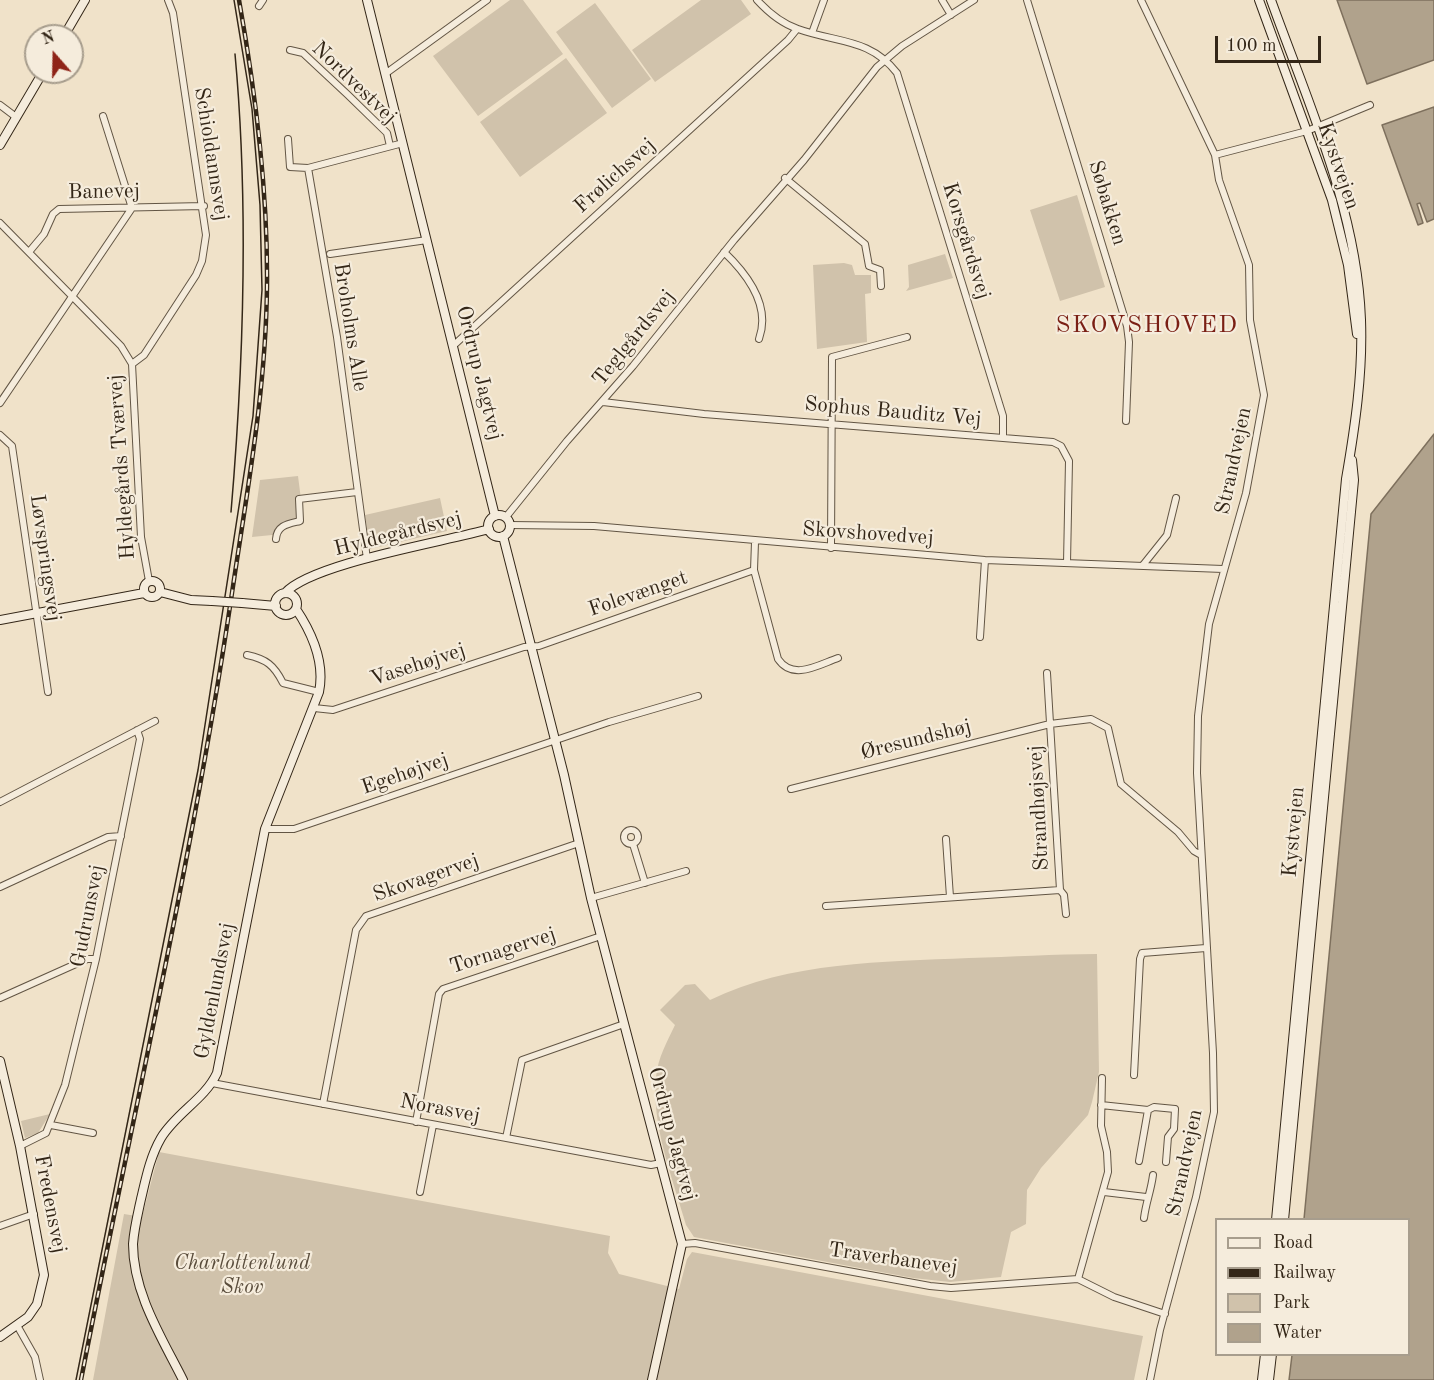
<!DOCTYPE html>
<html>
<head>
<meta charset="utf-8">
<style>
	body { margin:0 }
	#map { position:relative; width:1434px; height:1380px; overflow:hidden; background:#f0e2c9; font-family:"Old Standard TT",serif }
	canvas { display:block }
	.legend { position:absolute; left:1215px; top:1218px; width:195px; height:138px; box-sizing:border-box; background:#f5ecdc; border:2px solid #a79d8d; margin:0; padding:8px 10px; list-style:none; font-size:18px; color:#332617 }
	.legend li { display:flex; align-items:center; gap:12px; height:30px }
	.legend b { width:30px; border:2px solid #a79d8d }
	.north { position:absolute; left:24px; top:24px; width:60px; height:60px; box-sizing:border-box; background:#f5ecdc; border:2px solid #a79d8d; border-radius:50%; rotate:340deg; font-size:16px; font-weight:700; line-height:24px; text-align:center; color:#332617 }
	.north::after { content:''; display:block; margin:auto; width:21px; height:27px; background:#8f2418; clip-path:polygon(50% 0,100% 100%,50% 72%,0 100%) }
	.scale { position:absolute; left:1215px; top:36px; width:106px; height:27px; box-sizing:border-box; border:3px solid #332617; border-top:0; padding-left:8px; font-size:18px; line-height:21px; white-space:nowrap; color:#332617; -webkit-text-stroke:4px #f5ecdc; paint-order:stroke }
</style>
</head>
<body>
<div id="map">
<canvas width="1434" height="1380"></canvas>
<ul class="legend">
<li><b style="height:8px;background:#f5ecdc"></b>Road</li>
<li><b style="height:8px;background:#332617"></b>Railway</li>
<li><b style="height:16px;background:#d0c2ab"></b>Park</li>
<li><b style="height:16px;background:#b0a28c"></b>Water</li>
</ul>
<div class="north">N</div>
<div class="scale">100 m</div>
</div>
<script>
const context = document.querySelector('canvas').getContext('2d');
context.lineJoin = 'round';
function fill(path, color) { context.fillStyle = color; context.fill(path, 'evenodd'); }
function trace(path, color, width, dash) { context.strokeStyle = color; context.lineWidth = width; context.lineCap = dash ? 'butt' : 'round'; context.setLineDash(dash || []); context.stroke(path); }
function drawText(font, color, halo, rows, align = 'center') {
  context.font = font + ' "Old Standard TT",serif'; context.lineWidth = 4.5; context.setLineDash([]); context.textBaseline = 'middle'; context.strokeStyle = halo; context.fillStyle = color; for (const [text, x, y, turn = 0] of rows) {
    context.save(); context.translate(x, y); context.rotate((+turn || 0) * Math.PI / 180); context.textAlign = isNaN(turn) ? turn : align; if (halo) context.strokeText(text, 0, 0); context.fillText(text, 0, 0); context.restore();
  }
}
const green = new Path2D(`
	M510,0H523L563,54L478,116L433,56Z
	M701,0H741L751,14L655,82L632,50Z
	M595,3L651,79L612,108L556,32Z
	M566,58L607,113L520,177L480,122Z
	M1077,195L1105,287L1060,301L1030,210Z
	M945,254L953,278L906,291L909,287L908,265Z
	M844,263L852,265L855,275H871V293L865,294L867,342L817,349L813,265Z
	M298,476L304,523L281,527L282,534L252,537L260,480Z
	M440,498L447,531L370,549L365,515Z
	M1097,954L1099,1072L1092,1102L1088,1115L1041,1168L1027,1190L1026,1224L1011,1232L1001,1277L950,1282L913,1278L694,1237L686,1225C673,1179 651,1125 656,1077C658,1057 667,1042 675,1025L660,1010L685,985L695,984L710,1000C790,961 883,962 969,958C1012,957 1054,954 1097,954Z
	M50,1114L38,1133L25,1138L21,1121Z
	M159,1152L610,1236L608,1253L619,1274L679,1289L687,1259L692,1252L1143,1336L1134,1380H93L124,1214L142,1217Z`);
const water = new Path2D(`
	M1337,0H1434V60L1367,84Z
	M1434,107V219L1427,222L1420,203L1417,204L1423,223L1418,225L1382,125Z
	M1434,434V1380H1289L1292,1355L1408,1354V1220L1304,1219L1371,514Z`);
const street = new Path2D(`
	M757,0C768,12 783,24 798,29C837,43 870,38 897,73L1003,416V437
	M942,0L951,15
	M1027,0L1127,326L1129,342L1126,421
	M1141,0L1215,155L1219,180L1249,265L1250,320L1264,395L1246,493L1209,624L1198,716L1197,773L1213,1053L1214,1112L1196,1197L1160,1330L1150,1380
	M259,6L263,0
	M812,33L824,0
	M290,50L303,53L348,95L387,133L390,146
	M385,74L487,0
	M0,105L16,117
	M288,139L290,167L308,168L403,143
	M1215,155L1307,131L1370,105
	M308,168L337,337L367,559
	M785,178L865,244L869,266L880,270L881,286
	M0,223L121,346L132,364L141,537L149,581
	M29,252L44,234L53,214L59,209L204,206
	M724,252C747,274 771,306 759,339
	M330,254L427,240
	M454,345L788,40L797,29
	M132,364L144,355L196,275L202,261L206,235L173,13L168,0
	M603,402L704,414L1053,442L1061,446L1069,461L1067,563
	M0,403L132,208L103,116
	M0,435L12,446L48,692
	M506,517L567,441L633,366L734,240L804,160L877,67L902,46L974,0
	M510,525L594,526L985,560L1223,569
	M276,539C277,525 288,524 300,521L299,499L357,492
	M755,542L754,570L778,659C793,681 818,665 838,658
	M831,548L832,357L907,337
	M1143,565L1167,535L1176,498
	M980,637L985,560
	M247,655C266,659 274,665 283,683L319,692
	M314,708L333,710L524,647L539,646L754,570
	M791,789L1050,724L1091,719L1108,728L1121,784L1178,832L1194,851L1201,855
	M0,802L155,721
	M265,829H294L609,722L698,696
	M624 837a7 7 0 1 1 14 0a7 7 0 1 1-14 0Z
	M946,839L950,897
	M633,844L645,883
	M0,887L108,837L121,836
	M1060,890L1064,895L1066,914
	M591,898L686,871
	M826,906L1060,890L1047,673
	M0,998L87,959H96
	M1134,1075L1140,959L1142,953L1206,948
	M212,1083L651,1165L661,1163
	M323,1104L356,930L366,916L579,843
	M1101,1105L1148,1110L1154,1107L1175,1109L1174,1129L1168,1137L1166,1162
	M416,1122L439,994L443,989L601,936
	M51,1125L93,1133
	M506,1138L522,1060L624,1024
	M20,1146L46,1133L65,1085L96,959L140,739L137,730
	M1139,1161L1148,1110
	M420,1192L433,1125
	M1104,1192L1146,1197
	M1144,1218C1146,1202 1151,1191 1153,1175
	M0,1226L34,1214
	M682,1244L695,1243L930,1286L951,1288L1078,1279L1114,1297L1165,1314
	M1078,1279L1108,1172L1107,1152L1101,1126L1102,1078
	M18,1327L35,1357L40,1380`);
const secondary = new Path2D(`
	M367,0L495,516
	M1259,0L1332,200L1348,265L1357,334
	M1271,0C1308,103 1357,209 1361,320C1363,373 1355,427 1346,479L1276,1220
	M64,36L85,0
	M0,145L43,72
	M488 526a11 11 0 1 1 22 0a11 11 0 1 1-22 0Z
	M503,536L564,775L591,898L682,1244L652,1380
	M144 589a8 8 0 1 1 16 0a8 8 0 1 1-16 0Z
	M160,592L191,600L212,601
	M285,593C312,563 444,542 489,529
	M275 604a11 11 0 1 1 22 0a11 11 0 1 1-22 0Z
	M242,603L276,606
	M0,620L144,593
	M0,1061L20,1146L44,1275L37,1304L28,1317L0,1337
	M1284,1220L1354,480L1352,460
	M183,1380C162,1338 133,1293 133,1244C134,1229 138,1213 141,1199C146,1178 150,1157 161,1138C176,1113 205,1099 217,1073L265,829L319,692C325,663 312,633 296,609
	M1262,1380L1265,1354
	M1269,1380L1272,1354`);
const tram = new Path2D(`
	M231,512C244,360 249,206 235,54
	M76,1380L198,770L253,416L262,290L260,205L252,109L234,0`);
const rail = new Path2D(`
	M81,1380C132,1118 193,857 232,593C247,491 266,390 267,286C268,190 256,95 239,0`);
const secondaryBridge = new Path2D(`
	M212,601L242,603`);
const streetNames = [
	["Nordvestvej",354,83,44],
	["Schioldannsvej",211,154,81],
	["Kystvejen",1338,166,71],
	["Frølichsvej",615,176,-42],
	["Banevej",104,192,-1],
	["Søbakken",1107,203,73],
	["Korsgårdsvej",966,241,73],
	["Broholms Alle",350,327,81],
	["Teglgårdsvej",634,338,-51],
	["Ordrup Jagtvej",479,373,76],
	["Sophus Bauditz Vej",893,412,5],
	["Strandvejen",1234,461,-78],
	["Hyldegårds Tværvej",122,467,-94],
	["Hyldegårdsvej",398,534,-14],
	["Skovshovedvej",868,534,4],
	["Løvspringsvej",45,558,82],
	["Folevænget",638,594,-19],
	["Vasehøjvej",418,665,-18],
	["Øresundshøj",916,740,-14],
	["Egehøjvej",405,774,-19],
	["Strandhøjsvej",1039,808,-93],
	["Kystvejen",1294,832,-85],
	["Skovagervej",426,878,-19],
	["Gudrunsvej",88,916,-79],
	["Tornagervej",503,951,-18],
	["Gyldenlundsvej",215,991,-79],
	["Norasvej",440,1109,11],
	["Ordrup Jagtvej",672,1134,75],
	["Strandvejen",1185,1163,-78],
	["Fredensvej",50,1204,79],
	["Traverbanevej",893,1259,8]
];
const parkNames = [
	["Charlottenlund",242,1263],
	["Skov",242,1287]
];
const quarterNames = [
	["SKOVSHOVED",1147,326]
];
fill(green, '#d0c2ab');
fill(water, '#b0a28c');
trace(water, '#7e705d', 1.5);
trace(street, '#625544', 8);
trace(secondary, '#332617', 10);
trace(street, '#f5ecdc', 6);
trace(secondary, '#f5ecdc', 8);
trace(tram, '#332617', 1.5);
trace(rail, '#332617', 4.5);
trace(rail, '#f5ecdc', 2, [7]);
trace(secondaryBridge, '#332617', 10, []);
trace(secondaryBridge, '#f5ecdc', 8);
drawText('21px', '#332617', '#f5ecdc', streetNames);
drawText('italic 21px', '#5a4d3c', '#f5ecdc', parkNames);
context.letterSpacing = '1.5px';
drawText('24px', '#7a1f14', '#f5ecdc', quarterNames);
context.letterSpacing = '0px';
</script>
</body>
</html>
